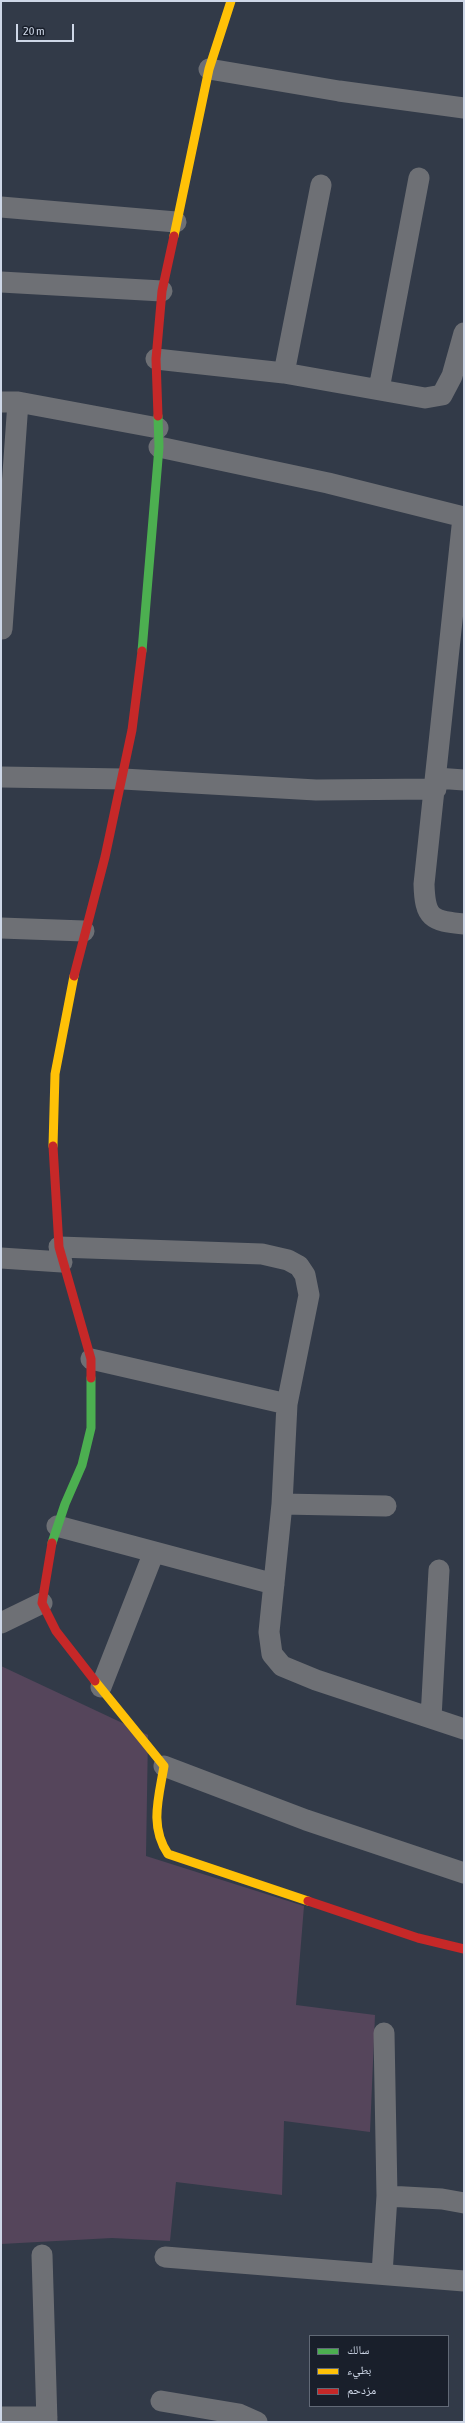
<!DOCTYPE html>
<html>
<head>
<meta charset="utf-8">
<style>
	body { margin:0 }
	#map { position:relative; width:465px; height:2423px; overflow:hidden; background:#323a48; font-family:"Asap Condensed","Noto Naskh Arabic",sans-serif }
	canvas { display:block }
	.frame { position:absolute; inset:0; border:2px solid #ced7e7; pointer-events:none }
	.legend { position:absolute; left:309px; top:2335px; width:140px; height:72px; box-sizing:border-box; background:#191f2b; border:1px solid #616976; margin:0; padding:5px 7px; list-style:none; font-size:12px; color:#ced7e7 }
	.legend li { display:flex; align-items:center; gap:8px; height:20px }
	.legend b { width:20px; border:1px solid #616976 }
	.scale { position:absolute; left:16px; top:24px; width:58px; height:18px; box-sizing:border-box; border:2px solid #ced7e7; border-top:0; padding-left:5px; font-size:12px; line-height:14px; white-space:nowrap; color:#ced7e7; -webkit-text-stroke:3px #191f2b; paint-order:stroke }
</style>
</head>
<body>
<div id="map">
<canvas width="465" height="2423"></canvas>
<div class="frame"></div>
<ul class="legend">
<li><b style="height:5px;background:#4caf50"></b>سالك</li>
<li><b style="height:5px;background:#ffc107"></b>بطيء</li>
<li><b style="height:5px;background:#c62828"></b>مزدحم</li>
</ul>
<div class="scale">20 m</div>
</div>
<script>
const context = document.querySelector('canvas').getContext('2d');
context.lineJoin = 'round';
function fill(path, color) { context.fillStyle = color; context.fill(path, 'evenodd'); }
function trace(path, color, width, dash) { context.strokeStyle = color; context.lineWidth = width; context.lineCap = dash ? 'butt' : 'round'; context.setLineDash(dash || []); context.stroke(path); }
const green = new Path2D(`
	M1,1666L148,1735L146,1856L304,1906L296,2005L375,2015L370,2132L284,2121L282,2195L176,2182L170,2241L112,2238L1,2244Z`);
const street = new Path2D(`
	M209,69L339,91L464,108
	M1,207L176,222
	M1,282L162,291
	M156,359L284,373L425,398L442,395L452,376L464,333
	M284,373L321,185
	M379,389L419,178
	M1,402H18L158,428
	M159,447L328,483L464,517
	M463,517L424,884C425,918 431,921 464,924
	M2,629L18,402
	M1,777L123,779L316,790L436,789
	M436,778L464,780
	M1,928L84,931
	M59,1247L262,1254L288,1260L299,1266L305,1275L309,1295L287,1404L282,1504L269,1632L272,1654L282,1666L316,1680L464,1729
	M1,1258L62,1262
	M91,1359L287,1404
	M282,1504L386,1506
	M57,1526L274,1584
	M1,1623L42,1603
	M101,1687L154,1552
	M431,1718L439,1570
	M164,1766L306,1820L464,1873
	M387,2196L442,2199L464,2203
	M42,2255L47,2422
	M165,2257L464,2281
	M382,2274L387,2196L384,2033
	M161,2401L239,2414L257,2422
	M1,2417H47`);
const fast = new Path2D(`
	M142,651L159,447L158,416
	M52,1543L65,1504L82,1465L91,1428V1378`);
const slow = new Path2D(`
	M174,236L209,69L231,1
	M53,1146L55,1074L74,976
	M95,1681L164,1766C159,1797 149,1826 168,1854L308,1901`);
const jam = new Path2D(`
	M158,416L156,359L162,291L174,236
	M74,976L105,857L132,730L142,651
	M53,1146L59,1247L91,1359V1378
	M52,1543L42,1603L56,1631L95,1681
	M308,1901L418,1938L464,1949`);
fill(green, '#55455b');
trace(street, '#6e7075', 21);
trace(fast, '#4caf50', 9);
trace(slow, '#ffc107', 9);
trace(jam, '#c62828', 9);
</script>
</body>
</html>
